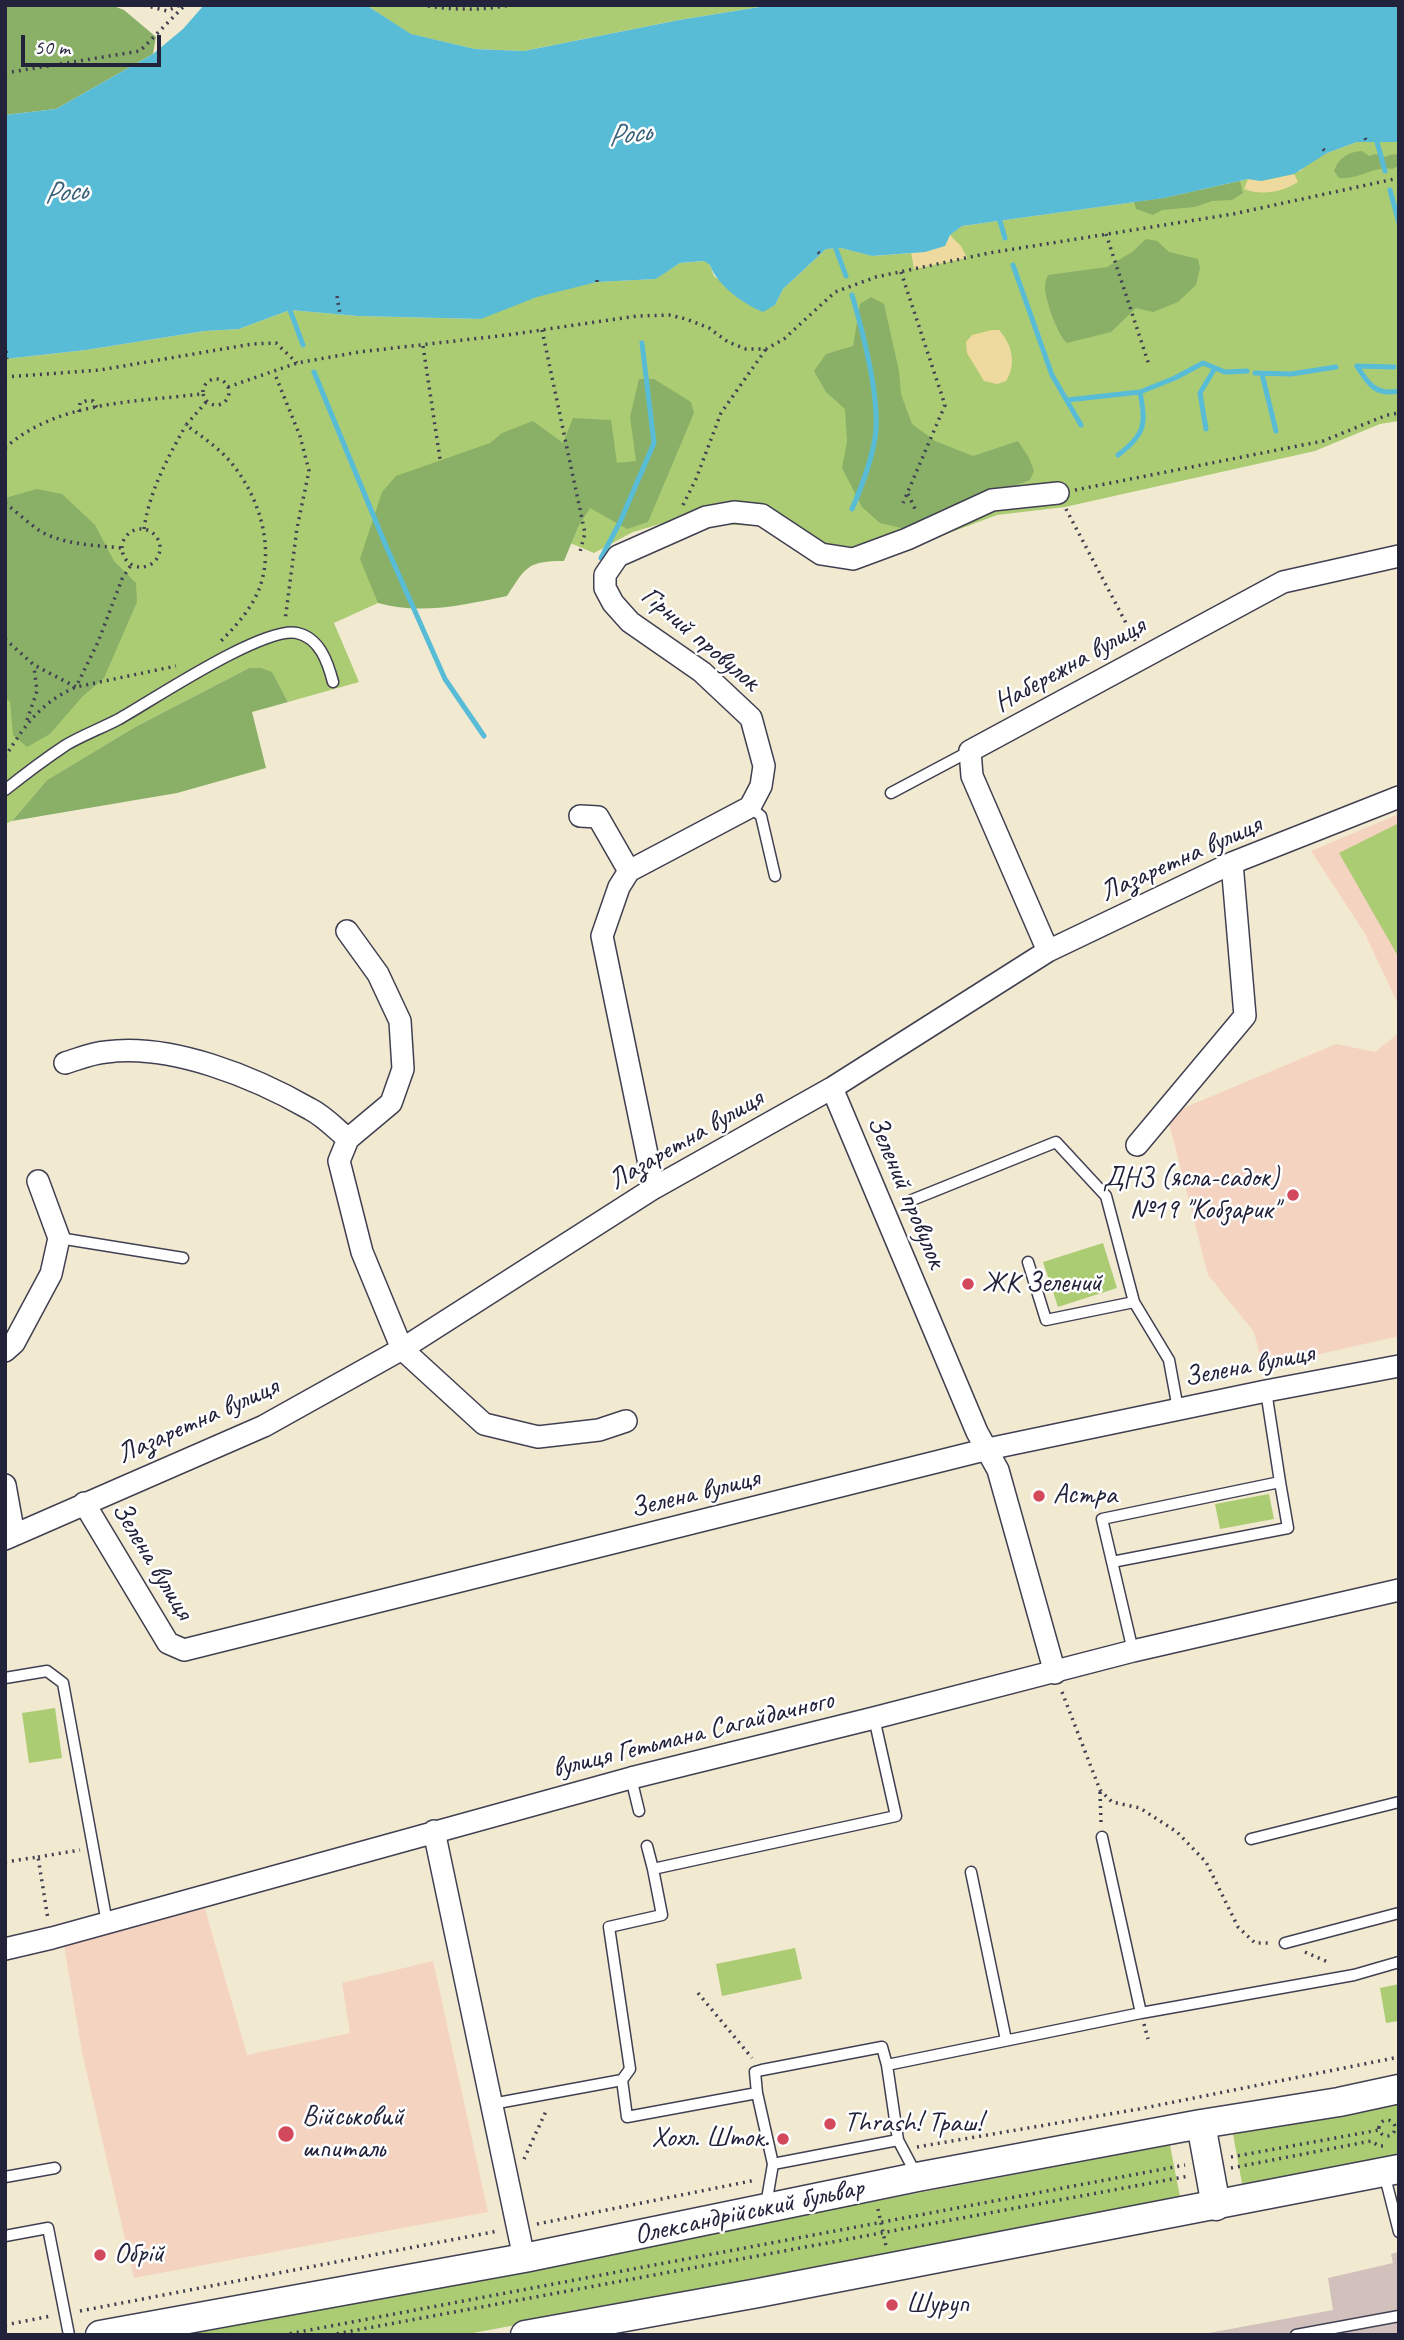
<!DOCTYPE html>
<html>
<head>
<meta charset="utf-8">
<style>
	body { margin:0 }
	#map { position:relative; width:1404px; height:2340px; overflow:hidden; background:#f2e9d1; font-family:Caveat,sans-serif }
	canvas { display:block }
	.frame { position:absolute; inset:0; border:7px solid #22223b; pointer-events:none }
	.scale { position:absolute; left:21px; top:35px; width:140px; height:32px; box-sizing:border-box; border:4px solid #22223b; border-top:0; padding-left:9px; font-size:21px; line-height:24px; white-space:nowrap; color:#22223b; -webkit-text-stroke:5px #fff; paint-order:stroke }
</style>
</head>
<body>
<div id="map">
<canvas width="1404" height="2340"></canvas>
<div class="frame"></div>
<div class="scale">50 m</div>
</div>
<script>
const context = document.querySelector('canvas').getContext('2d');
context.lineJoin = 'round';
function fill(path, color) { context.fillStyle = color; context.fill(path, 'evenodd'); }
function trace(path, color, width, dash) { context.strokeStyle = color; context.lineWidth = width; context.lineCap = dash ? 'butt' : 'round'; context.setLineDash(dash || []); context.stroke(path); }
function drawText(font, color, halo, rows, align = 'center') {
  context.font = font + ' Caveat,sans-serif'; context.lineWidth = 5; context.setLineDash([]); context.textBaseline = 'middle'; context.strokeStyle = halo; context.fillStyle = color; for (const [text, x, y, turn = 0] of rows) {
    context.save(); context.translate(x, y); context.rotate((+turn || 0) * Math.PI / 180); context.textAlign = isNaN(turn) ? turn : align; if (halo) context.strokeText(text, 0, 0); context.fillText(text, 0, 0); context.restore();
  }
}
const built = new Path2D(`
	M1399,814V1006L1364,932L1311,851Z
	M1399,1033V1336L1263,1367L1254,1332L1208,1275L1167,1115L1336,1044L1375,1052Z
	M202,1899L247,2055L350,2033L342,1983L433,1961L488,2212L134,2278L82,2052L63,1939Z`);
const industrial = new Path2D(`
	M1399,2252V2335H1198L1333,2310L1328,2278L1393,2263L1391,2254Z`);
const green = new Path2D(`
	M366,5H772L679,20L524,51L475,49L410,34Z
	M1357,142H1399V421L1380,424L1315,451L1065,507L997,515L869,563L835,568L803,555L759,526L667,522L633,532L594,553L570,543L378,603L334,623L359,682L288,702L272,673L249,668L135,727L47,780L12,821L5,824V359L86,350L205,331L239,329L290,310L357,316L481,319L498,300L597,282L655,279L680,263L705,261L710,265L714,276L724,284L775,305L783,289L826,249L841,248L873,256L925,252L962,226L1163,198L1248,179L1300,171L1310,162L1327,153Z
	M1399,823V958L1339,853Z
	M1103,1243L1117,1288L1058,1307L1043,1262Z
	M1269,1494L1274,1519L1220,1529L1215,1504Z
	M55,1708L62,1758L29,1763L22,1713Z
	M795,1948L802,1979L722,1996L716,1964Z
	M1399,1984V2021L1386,2023L1380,1988Z
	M1399,2104V2158L1243,2189L1233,2134Z
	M1170,2145L1181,2202L462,2335H171Z`);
const forest = new Path2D(`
	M5,5H111L124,10L156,37L153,54L56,109L5,115Z
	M1362,151L1369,156L1375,154L1386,157L1389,155L1399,154V166L1392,169C1375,165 1360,180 1339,178L1334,171C1339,157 1349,152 1362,151Z
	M1240,181L1243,193L1232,200L1212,201L1195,207L1162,210L1153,215L1136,209L1134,202L1164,198Z
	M1146,239L1157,241L1169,252L1198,259L1200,268L1196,285L1178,302L1153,312L1136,308L1111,332L1067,343C1058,336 1044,298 1045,285C1045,282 1047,278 1048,275L1107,267L1132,252Z
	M871,297L884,304L899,371L901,394L912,424L935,441L973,456L1018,441L1029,458L1034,471L1030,480L1005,490L943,509L906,529L880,523L862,507L842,468L847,441L845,409L826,392L814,371L826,354L853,346L860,304Z
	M639,379H654L691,402L694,413L648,522L627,529L590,508L578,527L564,561C527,561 526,567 507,596C464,605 421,615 378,603L360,559L382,492L396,476L490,443L502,433L533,421L563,443L573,418L611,420L617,463L636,461L630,417Z
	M37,489L62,494L95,525L114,561L136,583L137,602L104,678L82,697L50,734L27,747L13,735L10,701L5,700V498Z
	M249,668H261L272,672L288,702L252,712L266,768L177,793L12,821L47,780L135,727Z`);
const sand = new Path2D(`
	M1294,174L1298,182C1282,192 1262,196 1244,189L1248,179L1261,181Z
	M950,235L961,246L967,258L914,269L911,252H925Z
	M992,330H999C1012,345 1017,363 1006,381L997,384L984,381L967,353L966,342L972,335Z`);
const water = new Path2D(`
	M204,5H366L411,34L475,49L524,51L679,20L772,5H1399V142H1357L1327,153L1294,174L1261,181L1248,179L1164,198L962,226L950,235L945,246L925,252L872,256L841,248L826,249L783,289L775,305L763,312C743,304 717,285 710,265L704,261L680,263L656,279L597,282L537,297L481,319L357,316L290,310L239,329L205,331L86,350L5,359V115L56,109L153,54L183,29Z`);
const stream = new Path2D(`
	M1377,142L1385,171
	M1390,190L1399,223
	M1000,221L1005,238
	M836,249L846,276
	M1013,265L1052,375L1081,425
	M290,310L303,345
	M1357,366C1368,384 1376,396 1399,391
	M1357,366L1394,367
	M314,372L386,546L445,679L484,736
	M1255,373L1291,374L1336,367
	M1262,374L1276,431
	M1067,400L1140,392L1175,378L1203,363L1225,372L1247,371
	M1206,429L1200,393L1215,368
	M1118,455C1146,434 1146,424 1140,392
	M852,509C862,486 871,463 875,438C881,401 863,332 852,295
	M601,558L620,522L654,443L642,343`);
const path = new Path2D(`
	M144,5L167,11L180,5
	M421,5C451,10 481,11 510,5
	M5,73L140,51L185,5
	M1365,138L1367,143
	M1323,149L1327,153
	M1106,234L1149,365
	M818,252L820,254
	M901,272L945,405L903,503
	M597,280V282
	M337,296L340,314
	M542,330L585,533L580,552
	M423,346L440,459
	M6,351L7,359
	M5,377L100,370L252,344L276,343L297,363
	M276,377L300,436L309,471L297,528L285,621
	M203 392a13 13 0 1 1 26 0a13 13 0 1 1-26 0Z
	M228,387L297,363L359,352L507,335L637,316L669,315L686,319L709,328L728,342L746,349H766L784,339L835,292L876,277L989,253L1233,214L1399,178
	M206,402L186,425C201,436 216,446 228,459C259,494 278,551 256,596C247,614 233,629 219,643
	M79,412L80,403L88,400L93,401L97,408
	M5,448C57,401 136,402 202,394
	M1075,490L1323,441L1387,415L1399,413
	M908,494L917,513
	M5,503C17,512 28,523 40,531C65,545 93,545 121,548
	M683,505L696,479L721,413L766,349
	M1066,509L1136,642
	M122 548a19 19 0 1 1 38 0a19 19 0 1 1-38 0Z
	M144,529C149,492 168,457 186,425
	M5,639L34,665L76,687L98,642L122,579L131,565
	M27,720L37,691L34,667
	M5,757C25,725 40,703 76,687L176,666
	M1062,1692L1100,1790L1112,1802L1140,1808L1177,1832L1206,1862L1238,1927L1255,1943H1271
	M1100,1792L1101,1823
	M38,1857L80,1850
	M5,1862L38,1857L48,1919
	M1305,1952L1330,1963
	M698,1993L752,2058
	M1144,2024L1148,2039
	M1379 2128a8 8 0 1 1 16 0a8 8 0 1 1-16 0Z
	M917,2147L1139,2109L1399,2057
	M1231,2157L1379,2130
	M524,2159L547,2109
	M1231,2168L1371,2141L1379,2146H1387
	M878,2209L886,2246
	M537,2224L756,2180
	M80,2311L498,2231
	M5,2325L51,2316
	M283,2335L1185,2165
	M330,2335L1189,2176`);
const lane = new Path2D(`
	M5,790C25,774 45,759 66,745C83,735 102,728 119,719C153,700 263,626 297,633C320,638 328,663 333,682
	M891,793L970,751
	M750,807L761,816L775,876
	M912,1200L1056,1142L1106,1196L1134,1302L1169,1360L1178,1409
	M59,1238L183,1258
	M1028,1262L1046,1320L1134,1302
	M1112,1562L1288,1528L1280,1482
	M1133,1651L1102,1519L1280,1482L1266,1391
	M5,1678L47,1671L63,1683L107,1923
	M874,1718L896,1816L653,1869L662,1915L609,1927L630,2069L622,2080L627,2117L757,2093L755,2072L762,2070L882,2047L887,2065L1141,2013L1354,1975L1399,1962
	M631,1778L639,1811
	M1102,1837L1141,2013
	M1251,1839L1399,1802
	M647,1846L653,1869
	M971,1872L1006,2040
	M1285,1943L1399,1913
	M887,2065L898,2140
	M757,2093L773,2164
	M492,2104L622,2080
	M1384,2173L1399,2232
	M5,2177L55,2168
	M766,2205L773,2164L898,2140L916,2174
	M5,2236L48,2228L69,2335
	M1296,2335L1399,2316`);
const street = new Path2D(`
	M580,816L598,817L629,871
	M347,931L378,974L400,1021L403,1069L391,1103L348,1139
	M1048,951L972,776L970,751L1283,582L1399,556
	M65,1063C78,1059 92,1053 106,1052C171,1043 254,1077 310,1109C324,1116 336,1129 348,1139L339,1161L362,1252L402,1349L484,1424L538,1437L599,1430L626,1421
	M832,1088L977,1432L998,1470L1055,1673
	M1137,1145L1245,1016L1232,863
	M654,1188L602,936L619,887L629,871L750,807L761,786L764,766L751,718L702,672L630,622L613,603L605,588V575L618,556L706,517L734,512L762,515L821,554L853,559L907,539L992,500L1058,493
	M5,1351L14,1343L51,1274L59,1238L38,1181
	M5,1485L14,1535
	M84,1503L168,1643L184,1650L988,1449L1266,1391L1399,1366
	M5,1539L264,1426L402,1349L654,1188L832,1088L1048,951L1232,863L1399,797
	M434,1831L524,2258
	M5,1949L52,1938L631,1778L874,1718L1133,1651L1399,1590`);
const secondary = new Path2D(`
	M1201,2124L1216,2206
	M100,2335L524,2258L917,2177L1201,2124L1339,2102L1399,2089
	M525,2335L758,2293L1399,2169`);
const markers = [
	[1293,1195,7,"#d1495b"],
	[968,1284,7,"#d1495b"],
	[1039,1496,7,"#d1495b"],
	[830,2124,7,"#d1495b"],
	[286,2134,9,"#d1495b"],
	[783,2139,7,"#d1495b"],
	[100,2255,7,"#d1495b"],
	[892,2305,7,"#d1495b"]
];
const streetNames = [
	["Гірний провулок",700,639,40],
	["Набережна вулиця",1070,665,-29],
	["Лазаретна вулиця",1181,859,-24],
	["Лазаретна вулиця",686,1140,-30],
	["Зелений провулок",906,1192,67],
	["Зелена вулиця",1249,1366,-11],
	["Лазаретна вулиця",198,1421,-24],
	["Зелена вулиця",695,1494,-14],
	["Зелена вулиця",152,1561,59],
	["вулиця Гетьмана Сагайдачного",693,1735,-14],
	["Олександрійський бульвар",749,2212,-12]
];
const poiNames = [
	["ДНЗ (ясла-садок)",1279,1179,"right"],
	["№19 \"Кобзарик\"",1279,1211,"right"],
	["ЖК Зелений",982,1284],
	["Астра",1053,1496],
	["Військовий",302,2118],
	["шпиталь",302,2150],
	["Thrash! Траш!",844,2124],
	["Хохл. Шток.",769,2139,"right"],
	["Обрій",114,2255],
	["Шуруп",906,2305]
];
const waterNames = [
	["Рось",629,135,-7],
	["Рось",65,193,-5]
];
fill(built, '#f5d3c1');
fill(industrial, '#d1c0bc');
fill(green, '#accc74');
fill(forest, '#89b066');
fill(sand, '#eeda9e');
fill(water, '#59bcd7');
trace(stream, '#59bcd7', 5);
trace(lane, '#414052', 13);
trace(street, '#414052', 24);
trace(secondary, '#414052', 31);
trace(path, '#414052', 3.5, [2, 5]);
trace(lane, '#fff', 10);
trace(street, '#fff', 21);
trace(secondary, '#fff', 28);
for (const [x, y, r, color] of markers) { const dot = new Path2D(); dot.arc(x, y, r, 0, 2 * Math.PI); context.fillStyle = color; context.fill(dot); trace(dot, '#fff', 2.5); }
drawText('28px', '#22223b', '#fff', streetNames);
drawText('28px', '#22223b', '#fff', poiNames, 'left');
drawText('italic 30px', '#386079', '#fff', waterNames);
</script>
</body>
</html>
